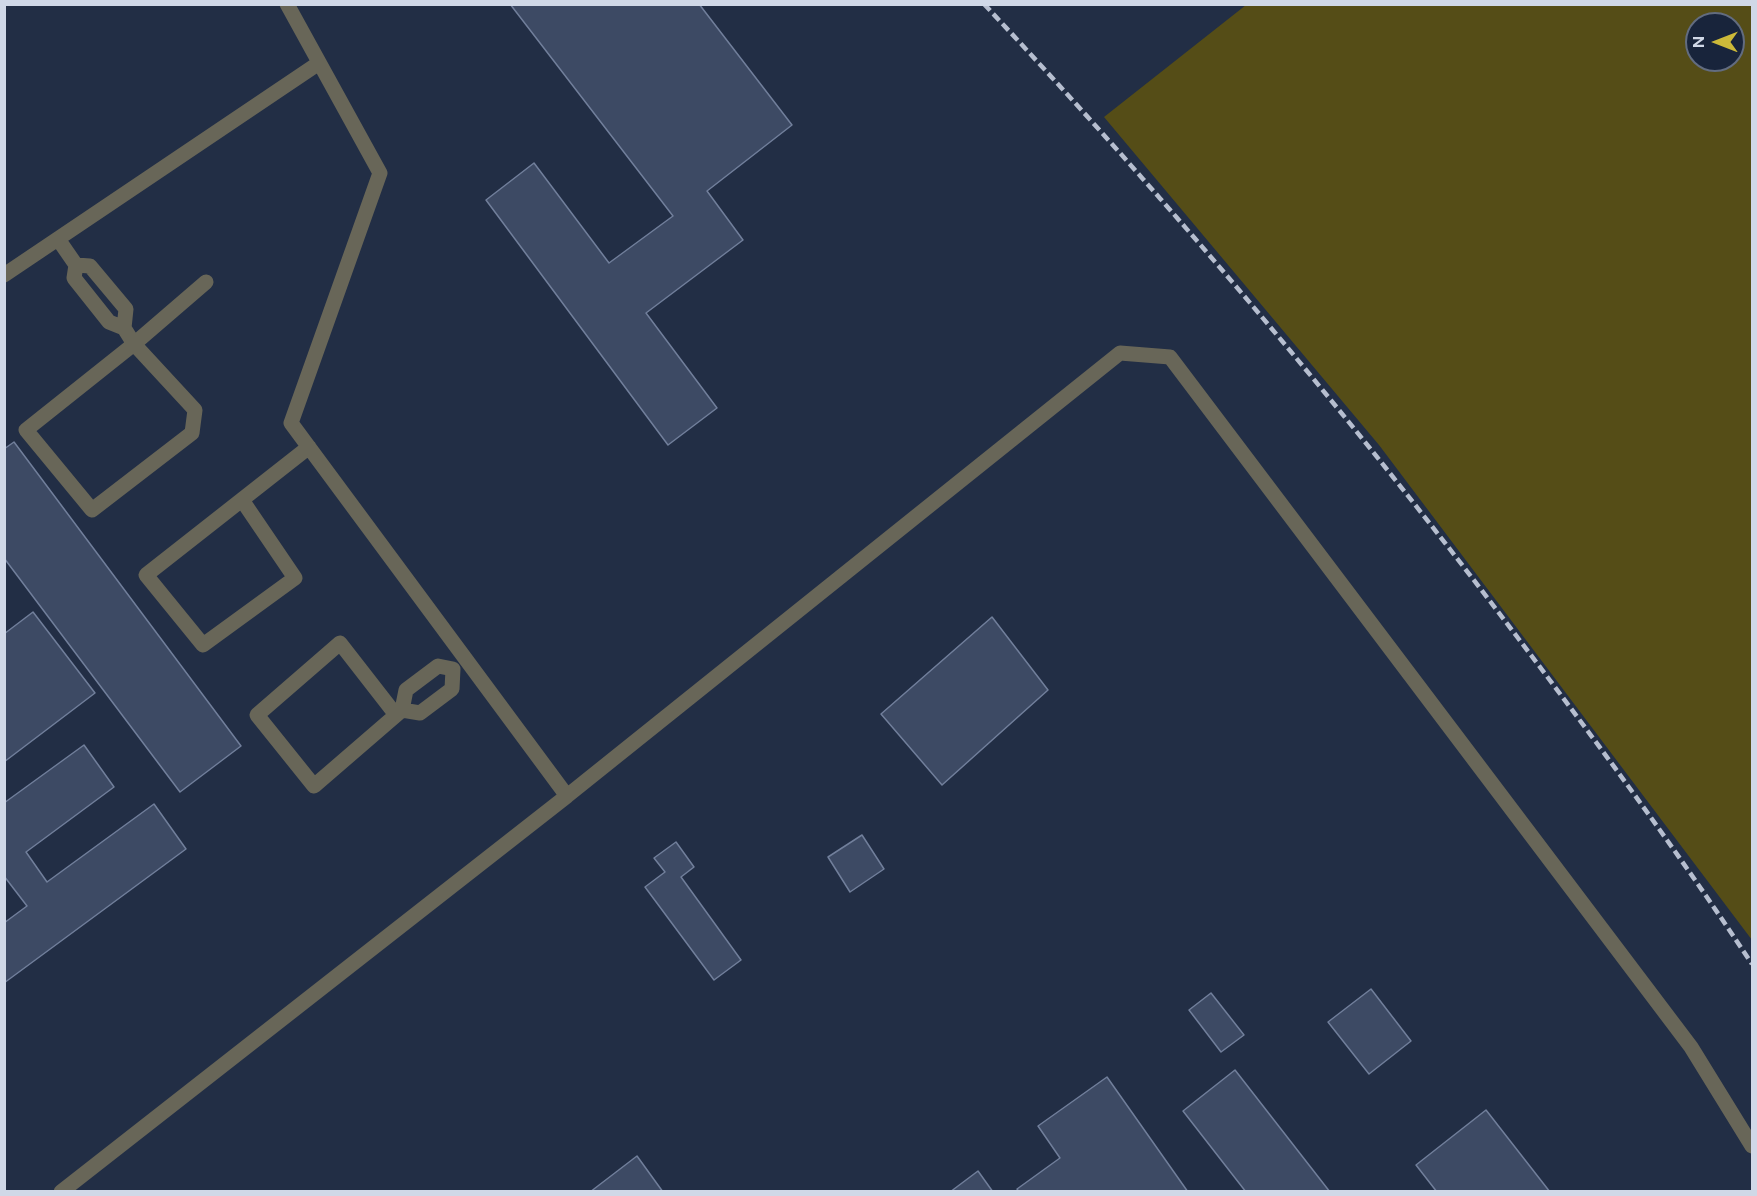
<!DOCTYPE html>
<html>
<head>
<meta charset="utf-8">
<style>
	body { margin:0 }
	#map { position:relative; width:1757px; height:1196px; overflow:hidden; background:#222e45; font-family:Figtree,sans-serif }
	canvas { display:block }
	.frame { position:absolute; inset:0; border:6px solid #d0d8e7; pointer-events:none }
	.north { position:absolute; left:1685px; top:12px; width:60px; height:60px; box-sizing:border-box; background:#18243b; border:2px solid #626c80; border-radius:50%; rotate:270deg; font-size:16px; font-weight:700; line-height:24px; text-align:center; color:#d0d8e7 }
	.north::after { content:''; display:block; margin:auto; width:21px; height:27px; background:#ccb939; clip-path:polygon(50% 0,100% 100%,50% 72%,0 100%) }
</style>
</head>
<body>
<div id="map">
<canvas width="1757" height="1196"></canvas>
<div class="frame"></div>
<div class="north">N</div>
</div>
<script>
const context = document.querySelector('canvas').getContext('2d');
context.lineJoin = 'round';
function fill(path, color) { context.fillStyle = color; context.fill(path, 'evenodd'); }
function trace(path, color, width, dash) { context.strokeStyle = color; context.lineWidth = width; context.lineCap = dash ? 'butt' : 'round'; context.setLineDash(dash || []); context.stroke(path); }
const green = new Path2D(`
	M1246,5H1752V940L1379,445L1104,117ZM1697,24H1733V60H1697Z`);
const building = new Path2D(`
	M510,4H699L792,125L707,191L743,240L646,313L717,408L668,445L486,200L534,163L609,263L673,216Z
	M14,442L241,746L180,792L4,558V449Z
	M33,612L95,693L4,762V634Z
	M992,617L1048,690L942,785L881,714Z
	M84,745L114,787L26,852L47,882L154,804L186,849L4,983V923L27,906L4,876V803Z
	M862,835L884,869L850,892L828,857Z
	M676,842L694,867L681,877L741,960L714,980L645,887L665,872L654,858Z
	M1371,989L1411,1041L1369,1074L1328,1022Z
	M1211,993L1244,1035L1221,1052L1189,1010Z
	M1235,1070L1330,1192H1246L1183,1111Z
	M1107,1077L1188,1192H1019L1017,1189L1060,1158L1038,1126Z
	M1486,1110L1550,1192H1437L1416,1165Z
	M637,1156L663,1192H590Z
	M978,1171L993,1192H950Z`);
const service = new Path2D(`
	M58,239L76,265
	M76,265L90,266L126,309L124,328L109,322L74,278Z
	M4,275L319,63
	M124,328L134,344L195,410L192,433L92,510L26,430L134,344L206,282
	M242,500L295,578L203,645L146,575L309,447
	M438,666L453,669L452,689L420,713L402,710L406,690Z
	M396,715L340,643L257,715L314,786L402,710
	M567,796L1120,353L1170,357L1691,1047L1752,1146
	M61,1192L567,796L291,423L380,173L287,4`);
const rail = new Path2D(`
	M984,4C1173,206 1351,417 1518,638C1599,745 1678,852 1752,964`);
fill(green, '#554d17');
fill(building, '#3d4a64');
trace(building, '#717f9b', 1.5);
trace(service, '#686658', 15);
trace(rail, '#b6becf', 4.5, [9, 4.5]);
</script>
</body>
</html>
